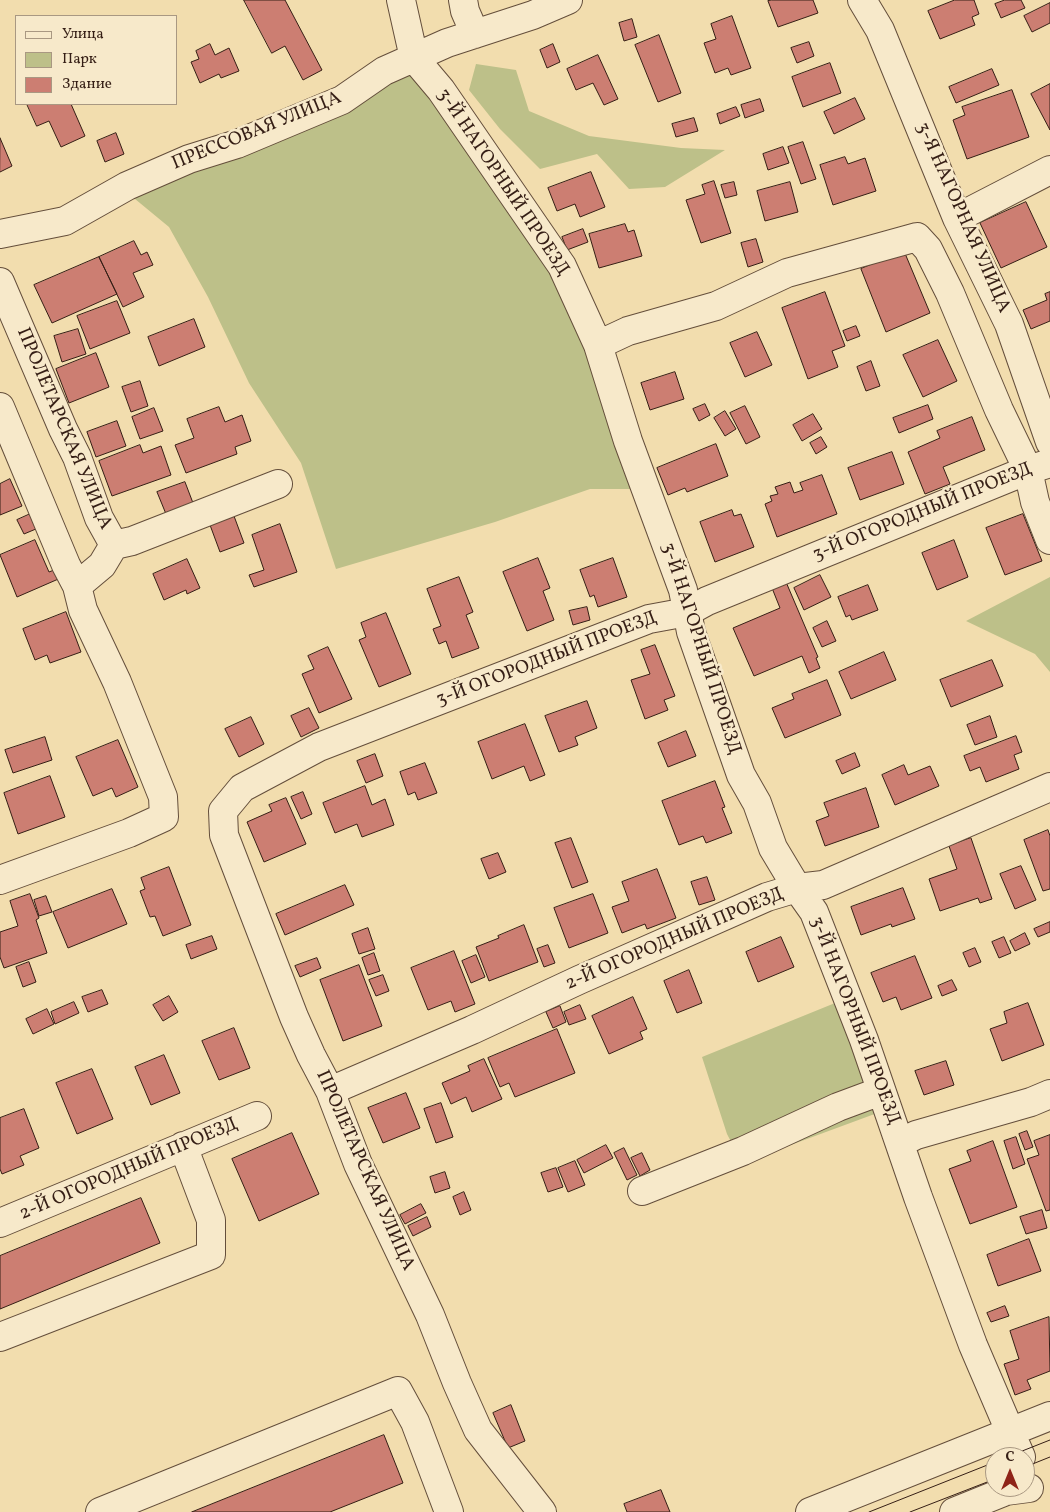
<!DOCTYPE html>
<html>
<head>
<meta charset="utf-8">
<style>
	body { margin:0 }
	#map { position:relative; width:1050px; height:1512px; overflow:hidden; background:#f2ddae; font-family:Vollkorn,serif }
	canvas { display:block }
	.legend { position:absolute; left:15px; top:15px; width:162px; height:90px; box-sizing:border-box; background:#f7e9ca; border:1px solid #a99882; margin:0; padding:6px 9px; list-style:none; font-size:15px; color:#351e15 }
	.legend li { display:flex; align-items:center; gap:10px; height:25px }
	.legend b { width:25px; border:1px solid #a99882 }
	.north { position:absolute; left:985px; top:1447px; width:50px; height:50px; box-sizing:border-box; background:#f7e9ca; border:1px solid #a99882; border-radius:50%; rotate:0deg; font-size:14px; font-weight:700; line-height:20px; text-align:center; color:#351e15 }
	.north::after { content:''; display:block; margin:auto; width:18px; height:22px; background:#8f2418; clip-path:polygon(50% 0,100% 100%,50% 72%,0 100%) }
</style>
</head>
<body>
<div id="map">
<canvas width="1050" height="1512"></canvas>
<ul class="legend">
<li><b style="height:6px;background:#f7e9ca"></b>Улица</li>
<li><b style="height:14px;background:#bdc089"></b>Парк</li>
<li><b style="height:14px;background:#cc7e72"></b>Здание</li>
</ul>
<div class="north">С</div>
</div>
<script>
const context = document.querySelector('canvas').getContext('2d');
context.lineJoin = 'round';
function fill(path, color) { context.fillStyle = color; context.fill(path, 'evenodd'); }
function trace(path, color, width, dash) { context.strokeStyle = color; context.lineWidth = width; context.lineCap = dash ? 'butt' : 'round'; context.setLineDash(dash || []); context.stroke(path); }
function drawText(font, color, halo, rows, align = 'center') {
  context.font = font + ' Vollkorn,serif'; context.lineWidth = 5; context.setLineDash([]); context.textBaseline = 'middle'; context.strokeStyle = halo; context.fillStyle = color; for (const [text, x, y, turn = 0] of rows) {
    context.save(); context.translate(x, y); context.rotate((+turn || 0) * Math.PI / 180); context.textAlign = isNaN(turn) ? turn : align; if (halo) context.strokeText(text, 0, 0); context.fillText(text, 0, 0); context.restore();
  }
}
const green = new Path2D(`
	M476,64L516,70L529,111L589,136L681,148L725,150L665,187L629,189L597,154L540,169L500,129L469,90Z
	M404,72L421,78L554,270L589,352L633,489H590L495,522L336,569L301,463L249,383L208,297L169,227L129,194Z
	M1050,577V672L1035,654L966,621Z
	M840,1001L880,1112L742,1163L727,1134L702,1057Z`);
const building = new Path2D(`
	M244,0H285L322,70L303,80L285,46L272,53Z
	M772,0H813L818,13L778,27L768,1Z
	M955,0H974L979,14L972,17L975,25L940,39L928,11Z
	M1005,0H1021L1025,8L1001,18L995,4Z
	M1050,3V23L1032,32L1024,16Z
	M732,16L751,68L731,75L728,68L715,73L704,43L716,39L711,24Z
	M632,19L637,37L624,41L619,23Z
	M659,35L681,93L658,102L635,45Z
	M809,42L814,56L797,63L791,48Z
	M210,44L215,55L229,48L239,71L221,78L219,74L200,83L191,62L199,59L196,51Z
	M553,44L560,62L547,68L540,50Z
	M598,55L618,99L604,105L593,83L576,90L567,69Z
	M830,63L841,93L803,107L792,77Z
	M992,69L999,85L956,103L949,87Z
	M1050,84V130L1031,94Z
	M1012,90L1029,137L967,159L953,120L965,115L962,107Z
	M855,98L865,119L834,134L824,112Z
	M760,99L764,111L745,118L741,105Z
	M27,104H71L85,136L61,147L49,121L37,126Z
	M736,107L740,116L720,124L717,114Z
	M694,118L698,131L676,137L672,124Z
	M116,133L124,154L105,162L97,141Z
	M0,138L12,166L0,172Z
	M803,142L816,179L801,184L788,147Z
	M783,147L789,163L768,170L763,154Z
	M845,157L848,164L865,158L876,191L833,205L820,165Z
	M591,172L605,207L580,217L575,204L557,211L548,188Z
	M714,181L731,233L701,243L686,200L705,194L702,185Z
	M734,182L737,195L725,198L721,185Z
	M790,182L798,212L765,221L757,191Z
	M1026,202L1047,247L1001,268L980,223Z
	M625,224L628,232L634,230L642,256L599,268L589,234Z
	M583,229L588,242L567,250L562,237Z
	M756,239L763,262L748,267L741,243Z
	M134,241L141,255L147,252L153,265L133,273L144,297L123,307L99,257Z
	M904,251L930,313L886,332L861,269Z
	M99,257L117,294L52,323L34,285Z
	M825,292L845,346L832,351L838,367L808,379L782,308Z
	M1050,292V321L1031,329L1023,310L1047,300L1045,294Z
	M117,301L130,333L90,349L77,316Z
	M194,319L205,347L159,366L148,337Z
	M856,326L860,336L847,341L843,331Z
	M78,329L86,354L62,362L54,336Z
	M757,332L772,365L745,377L730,343Z
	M938,340L957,381L923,397L903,355Z
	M96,353L109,387L69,403L56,369Z
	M871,361L880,386L866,391L857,367Z
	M675,372L684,399L650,410L641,383Z
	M140,381L148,406L131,412L122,387Z
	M705,404L710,415L699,421L693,409Z
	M928,405L933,419L899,433L893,418Z
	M745,406L760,437L746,444L730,413Z
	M219,407L225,422L242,415L251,441L235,447L237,454L186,473L175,445L194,438L187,419Z
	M154,408L163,431L140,439L132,417Z
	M725,411L736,429L725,436L714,418Z
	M813,414L822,429L802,441L793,425Z
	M972,417L985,450L943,467L950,484L925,494L908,452L940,438L937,431Z
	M117,421L126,446L96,457L87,432Z
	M821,437L827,447L816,454L810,443Z
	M716,444L728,476L687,492L685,488L668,495L657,468Z
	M140,445L143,453L161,446L171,475L112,496L99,461Z
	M892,452L904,484L860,500L848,468Z
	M822,475L837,514L777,537L765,504L772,501L770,496L778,494L775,487L790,482L794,493L803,490L800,483Z
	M10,479L22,506L0,515V484Z
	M185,482L193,503L166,514L157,492Z
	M732,510L734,516L741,514L754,547L715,562L700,522Z
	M37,511L43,526L24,534L17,520Z
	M1023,514L1042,561L1005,575L986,528Z
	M234,516L244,543L220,552L210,525Z
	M280,524L297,572L254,587L249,575L264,570L252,535Z
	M35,540L49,572L59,568L63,577L17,597L0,555Z
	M954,540L968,577L937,590L922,553Z
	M538,558L550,588L543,591L554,620L527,631L503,572Z
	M613,558L627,597L598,607L594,595L590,597L580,570Z
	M187,559L200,588L187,594L186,590L164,600L153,574Z
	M820,575L831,597L804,610L794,588Z
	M459,577L473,612L466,615L479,648L452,658L446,641L439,644L433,629L441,626L427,589Z
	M786,582L818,657L816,658L820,668L809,673L802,656L754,676L733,628L780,608L772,588Z
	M868,585L878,610L852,620L850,615L846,617L838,597Z
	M587,607L590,620L573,625L569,611Z
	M66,612L81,652L50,663L47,655L35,660L23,629Z
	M386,613L411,674L379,687L359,640L366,637L361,623Z
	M827,621L836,641L822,647L813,628Z
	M655,645L675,696L664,700L668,710L645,719L631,680L650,674L641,650Z
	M328,647L352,699L319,713L302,674L314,669L308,656Z
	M884,652L896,680L851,699L839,672Z
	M992,660L1003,686L951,707L940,680Z
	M827,680L841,715L785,738L772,708L794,699L792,694Z
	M587,701L597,728L575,737L578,745L559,752L545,716Z
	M309,708L319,728L301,737L291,716Z
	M990,716L997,737L975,745L967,725Z
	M251,717L264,744L239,757L225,729Z
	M525,724L545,775L530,781L524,766L492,779L478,742Z
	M686,731L696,756L668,767L658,743Z
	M1016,736L1022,752L1014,755L1019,769L986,782L980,767L970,771L964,756Z
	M45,737L52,760L13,773L5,750Z
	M118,740L138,787L116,797L112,788L93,796L76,757Z
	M855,753L860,766L842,774L836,761Z
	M375,754L383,776L366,783L357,761Z
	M425,763L437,793L418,800L415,792L408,795L400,772Z
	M904,765L908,775L930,766L939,786L895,805L882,775Z
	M50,776L65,817L18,834L4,793Z
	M715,781L725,807L722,808L732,833L706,843L703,836L679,845L662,801Z
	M365,786L372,805L385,799L394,825L362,837L357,824L335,833L323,803Z
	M866,788L879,827L825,846L816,821L829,816L824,803Z
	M303,792L312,814L301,819L291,797Z
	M286,798L306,844L264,862L247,822L272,811L269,805Z
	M1048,830L1050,836V889L1043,891L1024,840Z
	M571,838L588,882L572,888L555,843Z
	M971,838L992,899L980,903L978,898L940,911L929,879L957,869L949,846Z
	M498,853L506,872L489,879L481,859Z
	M1021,866L1036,900L1015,909L1000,874Z
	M169,867L191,925L163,936L155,916L150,917L140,891L145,889L141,878Z
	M657,869L676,918L647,929L645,924L622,933L612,907L629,901L622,882Z
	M707,877L715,900L699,905L691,882Z
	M345,885L354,905L285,935L276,914Z
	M903,888L915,919L892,927L891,924L861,935L851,907Z
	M112,889L127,924L68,948L53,912Z
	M30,894L39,918L36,920L47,953L4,968L0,957V932L18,926L10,901Z
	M593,894L608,933L569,948L554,908Z
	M46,896L52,912L39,916L34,900Z
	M1050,922V932L1038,937L1034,929Z
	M524,925L538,962L489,981L476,947L499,938L498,936Z
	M368,928L375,949L359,954L352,934Z
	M1025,933L1030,944L1015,951L1010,941Z
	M212,936L217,949L191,959L186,945Z
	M781,937L794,967L758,982L746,952Z
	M1004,937L1011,953L999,958L992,942Z
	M548,945L555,963L544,967L537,949Z
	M975,948L981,962L969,967L963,953Z
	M454,951L475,1004L455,1012L451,1001L428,1010L411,968Z
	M374,953L380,971L368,975L362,958Z
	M476,955L485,977L471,983L462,961Z
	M915,956L932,998L901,1010L896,997L883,1002L871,973Z
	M317,958L321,968L300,977L295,966Z
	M29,962L36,982L23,987L16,967Z
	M359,965L382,1026L343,1041L320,980Z
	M689,970L702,1003L677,1013L664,981Z
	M383,975L389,991L376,996L369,980Z
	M952,980L957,990L942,996L938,986Z
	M102,990L108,1004L88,1012L82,997Z
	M169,996L178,1012L163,1021L153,1005Z
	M633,997L647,1029L640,1032L643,1039L609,1054L592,1016Z
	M74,1002L79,1013L55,1024L51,1012Z
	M1028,1003L1044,1045L1002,1061L990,1029L1007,1023L1004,1012Z
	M580,1005L586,1019L569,1025L564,1012Z
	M560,1006L566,1022L553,1028L546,1012Z
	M47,1009L54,1024L33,1034L26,1019Z
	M234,1028L250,1068L219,1080L202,1041Z
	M557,1029L575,1073L515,1097L509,1083L500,1087L488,1058Z
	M164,1055L180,1093L151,1105L135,1067Z
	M484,1059L502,1099L472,1112L466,1097L451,1104L442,1083L470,1071L468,1066Z
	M946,1061L954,1085L924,1095L915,1071Z
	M92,1069L113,1119L77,1134L56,1083Z
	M406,1093L420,1128L383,1143L368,1108Z
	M441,1103L453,1137L436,1143L424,1109Z
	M24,1109L39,1148L20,1156L24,1165L2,1174L0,1169V1118Z
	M1027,1131L1033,1147L1025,1150L1019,1134Z
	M292,1133L319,1194L259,1221L232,1159Z
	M1050,1135V1210L1046,1211L1027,1159L1039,1155L1034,1141Z
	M1016,1137L1025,1164L1013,1169L1004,1141Z
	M993,1141L1017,1207L970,1224L949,1169L971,1161L967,1151Z
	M606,1145L613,1158L584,1173L577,1160Z
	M624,1148L637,1175L627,1180L614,1153Z
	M642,1153L650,1170L640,1176L631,1158Z
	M575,1161L585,1185L568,1192L558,1168Z
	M556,1168L563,1187L548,1192L541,1173Z
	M445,1172L450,1188L435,1193L430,1177Z
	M464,1192L471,1210L460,1215L453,1197Z
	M141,1198L160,1243L0,1309V1256Z
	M421,1204L426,1213L405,1224L400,1215Z
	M1042,1210L1047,1228L1026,1234L1020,1217Z
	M427,1217L431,1227L413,1236L408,1226Z
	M1029,1239L1041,1271L998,1286L987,1255Z
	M1005,1306L1009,1316L991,1322L987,1313Z
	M1049,1317L1050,1371L1027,1380L1031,1389L1015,1395L1004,1364L1019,1359L1010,1331Z
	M511,1405L525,1441L508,1448L493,1413Z
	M384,1435L403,1483L330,1512H192Z
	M661,1490L670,1512H627L624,1504Z`);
const minor = new Path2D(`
	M401,0L414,58L441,90L562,266L598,345L628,441L683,590L691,632L741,775L757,803L773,848L797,888L814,912L864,1040L918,1197L973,1345L1021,1457
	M463,0L465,11L475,34
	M862,0L880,30L957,218L1009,324L1050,442
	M957,218L1050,170
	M0,234L65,221L127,186L189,159L237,144L342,100L384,71L447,43L533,15L568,0
	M0,282L63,429L77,457L99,518L114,545L102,565L77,586L83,610L117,682L163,797L164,817L129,833L0,880
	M598,345L628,331L716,306L787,273L917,237L928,249L950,293L999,410L1028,470L1035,502L1050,540
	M0,407L66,565L77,586
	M114,545L132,541L278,484
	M330,1091L472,1030L579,980L767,897L797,888L823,885L1050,787
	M900,1143L916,1135L1031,1102L1050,1094
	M642,1191L743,1151L838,1107L881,1091
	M0,1223L257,1116
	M0,1337L211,1255V1220L183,1146
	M100,1512L398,1391L415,1422L449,1512
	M542,1512L478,1430L457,1383L430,1315L358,1164L330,1091L311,1055L294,1017L224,835L223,811L242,788L319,747L649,619L687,612L707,601L1028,470L1050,463
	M810,1512L1050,1416
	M954,1512L1006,1491L1029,1488`);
const tram = new Path2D(`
	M1007,1457L1050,1440
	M1025,1467L1050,1457
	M869,1512L995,1462
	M910,1512L995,1479`);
const streetNames = [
	["ПРЕССОВАЯ УЛИЦА",257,132,-22],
	["3-Й НАГОРНЫЙ ПРОЕЗД",502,183,56],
	["3-Я НАГОРНАЯ УЛИЦА",962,218,66],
	["ПРОЛЕТАРСКАЯ УЛИЦА",63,429,67],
	["3-Й ОГОРОДНЫЙ ПРОЕЗД",923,513,-22],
	["3-Й НАГОРНЫЙ ПРОЕЗД",700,649,72],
	["3-Й ОГОРОДНЫЙ ПРОЕЗД",547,660,-21],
	["2-Й ОГОРОДНЫЙ ПРОЕЗД",675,940,-23],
	["3-Й НАГОРНЫЙ ПРОЕЗД",854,1021,69],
	["2-Й ОГОРОДНЫЙ ПРОЕЗД",129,1170,-23],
	["ПРОЛЕТАРСКАЯ УЛИЦА",364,1171,66]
];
fill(green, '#bdc089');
fill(building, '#cc7e72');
trace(building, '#351e15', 1);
trace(minor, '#644e3b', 30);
trace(minor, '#f7e9ca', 28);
trace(tram, '#351e15', 1);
drawText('19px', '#351e15', '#f7e9ca', streetNames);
</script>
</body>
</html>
